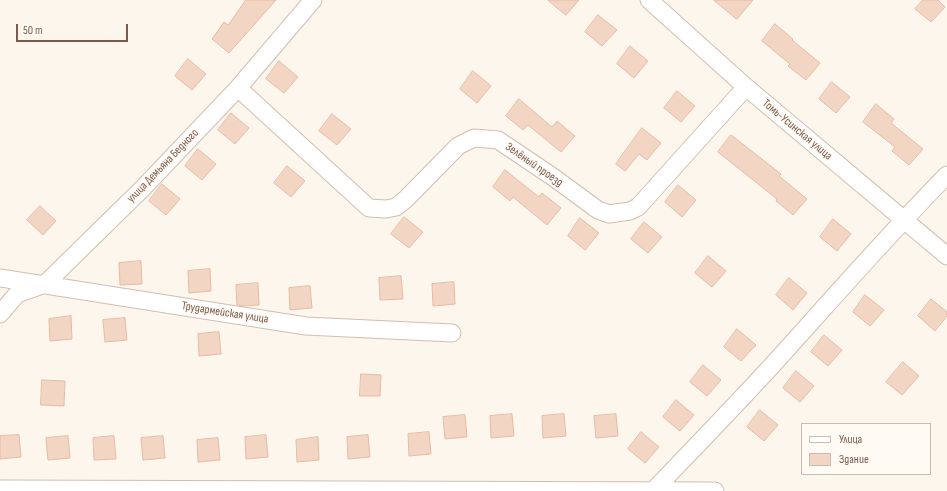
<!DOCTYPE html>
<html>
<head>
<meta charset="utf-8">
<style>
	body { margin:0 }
	#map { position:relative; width:947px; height:491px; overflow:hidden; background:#fdf6ec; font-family:"Sofia Sans Condensed",sans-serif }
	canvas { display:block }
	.legend { position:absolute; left:801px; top:423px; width:130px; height:52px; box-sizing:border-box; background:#fffaf3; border:1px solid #cabbb1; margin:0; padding:5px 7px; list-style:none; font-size:12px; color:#7a5c4d }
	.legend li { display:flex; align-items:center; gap:8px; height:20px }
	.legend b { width:20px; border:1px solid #cabbb1 }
	.scale { position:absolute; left:16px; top:24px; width:112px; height:18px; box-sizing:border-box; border:2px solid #7a5c4d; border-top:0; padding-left:5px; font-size:12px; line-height:14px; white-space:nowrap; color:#7a5c4d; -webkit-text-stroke:3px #fffaf3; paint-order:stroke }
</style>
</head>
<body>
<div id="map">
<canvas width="947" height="491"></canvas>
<ul class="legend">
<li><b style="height:5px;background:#fff"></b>Улица</li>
<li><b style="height:11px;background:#f3d5c3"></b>Здание</li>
</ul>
<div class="scale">50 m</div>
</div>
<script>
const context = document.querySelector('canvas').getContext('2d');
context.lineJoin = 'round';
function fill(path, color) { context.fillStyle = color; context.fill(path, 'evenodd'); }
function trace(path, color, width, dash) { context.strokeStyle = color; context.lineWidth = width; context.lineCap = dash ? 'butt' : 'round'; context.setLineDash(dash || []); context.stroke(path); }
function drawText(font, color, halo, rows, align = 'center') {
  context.font = font + ' "Sofia Sans Condensed",sans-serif'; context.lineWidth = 3; context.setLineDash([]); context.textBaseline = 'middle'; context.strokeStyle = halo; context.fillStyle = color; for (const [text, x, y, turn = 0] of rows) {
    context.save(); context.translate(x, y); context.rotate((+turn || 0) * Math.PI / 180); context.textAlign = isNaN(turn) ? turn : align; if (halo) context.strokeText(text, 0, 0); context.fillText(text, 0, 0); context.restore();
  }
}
const building = new Path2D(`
	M246,0H276L229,53L212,39L224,22L228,25Z
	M548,0H579L566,15Z
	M714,0H753L737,19Z
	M923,0H938L945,7L931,22L915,9Z
	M598,15L617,30L602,46L585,32Z
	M775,24L793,39L792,40L820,63L806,80L788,66L790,64L762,41Z
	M630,46L648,61L634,78L617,64Z
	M188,59L206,74L192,90L175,76Z
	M279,61L298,77L284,93L266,79Z
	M473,71L491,86L477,103L460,89Z
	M832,82L850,97L836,113L819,99Z
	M677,91L695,106L681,122L664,108Z
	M519,99L552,127L557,121L575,136L561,152L528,125L523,130L506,116Z
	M876,104L894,119L891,123L923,149L909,165L892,151L895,147L863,122Z
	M231,113L249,128L235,144L218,130Z
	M332,114L351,129L337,145L319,131Z
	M642,128L661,143L647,160L639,154L625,171L616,164Z
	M731,135L781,174L779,176L807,199L793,215L776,201L777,199L718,152Z
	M198,149L216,164L202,180L185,166Z
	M287,166L305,181L291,197L274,183Z
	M505,170L539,197L542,193L561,208L547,225L513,197L510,201L493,187Z
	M162,184L180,199L166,215L149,201Z
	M678,185L696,200L682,217L665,202Z
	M40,206L56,221L43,235L27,220Z
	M404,217L423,232L409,248L391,234Z
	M580,218L599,233L585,250L568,236Z
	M833,219L851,234L837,251L820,237Z
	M644,222L662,237L648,253L631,239Z
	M708,256L726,271L712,287L695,273Z
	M141,261L142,284L120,285L119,263Z
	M210,269L211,291L189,293L188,271Z
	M401,276L403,299L380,300L379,278Z
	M789,278L807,293L793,310L776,295Z
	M454,282L455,304L433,306L432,284Z
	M258,283L259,305L244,306L237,305L236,285Z
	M310,286L312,308L290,310L289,288Z
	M865,295L884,310L870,326L853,312Z
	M931,299L947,312V316L935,331L918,316Z
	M71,316L72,339L50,341L49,319Z
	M125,318L127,340L105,342L103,320Z
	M737,329L756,345L741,361L724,347Z
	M219,332L221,354L199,356L198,334Z
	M824,335L842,350L828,366L811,352Z
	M903,362L919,376L902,395L886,382Z
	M703,365L721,380L707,396L690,382Z
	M796,371L814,386L800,402L783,388Z
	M361,374L381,375L380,396H360Z
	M42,380L65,381L64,406L41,405Z
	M676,400L694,415L680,431L663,417Z
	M760,410L778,425L764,441L747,427Z
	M512,414L514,436L491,438L490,416Z
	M564,414L566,436L543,438L542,416Z
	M616,414L618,436L596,438L594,416Z
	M465,415L467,437L445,439L443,417Z
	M429,432L431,454L409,456L408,434Z
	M641,432L659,447L645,463L628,449Z
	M19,435L21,457L0,459V436Z
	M266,435L268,457L246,459L245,437Z
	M368,435L370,457L348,459L347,437Z
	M68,436L70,458L48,460L46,438Z
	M114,436L116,459L94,460L93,438Z
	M163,436L165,458L143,460L141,438Z
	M318,437L319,460L297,462L296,440Z
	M218,438L220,460L198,462L197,440Z`);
const street = new Path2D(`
	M649,0L746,87L947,256
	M238,88L369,208L386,209L396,207L406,199L458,146L474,138L498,140L553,177L598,210L609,214L630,211L638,207L746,87
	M0,278L306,326L452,333
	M0,314L17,294L45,284L143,188L238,88L313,0
	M0,489L715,491
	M654,490C695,447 737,404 777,360C833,298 888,235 947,175`);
const streetNames = [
	["Томь-Усинская улица",797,130,40],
	["Зелёный проезд",534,165,35],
	["улица Демьяна Бедного",163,166,-46],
	["Трудармейская улица",225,313,9]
];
fill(building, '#f3d5c3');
trace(building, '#e6bba3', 1);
trace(street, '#d1beb0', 19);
trace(street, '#fff', 17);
drawText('12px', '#7a5c4d', '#fffaf3', streetNames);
</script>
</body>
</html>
